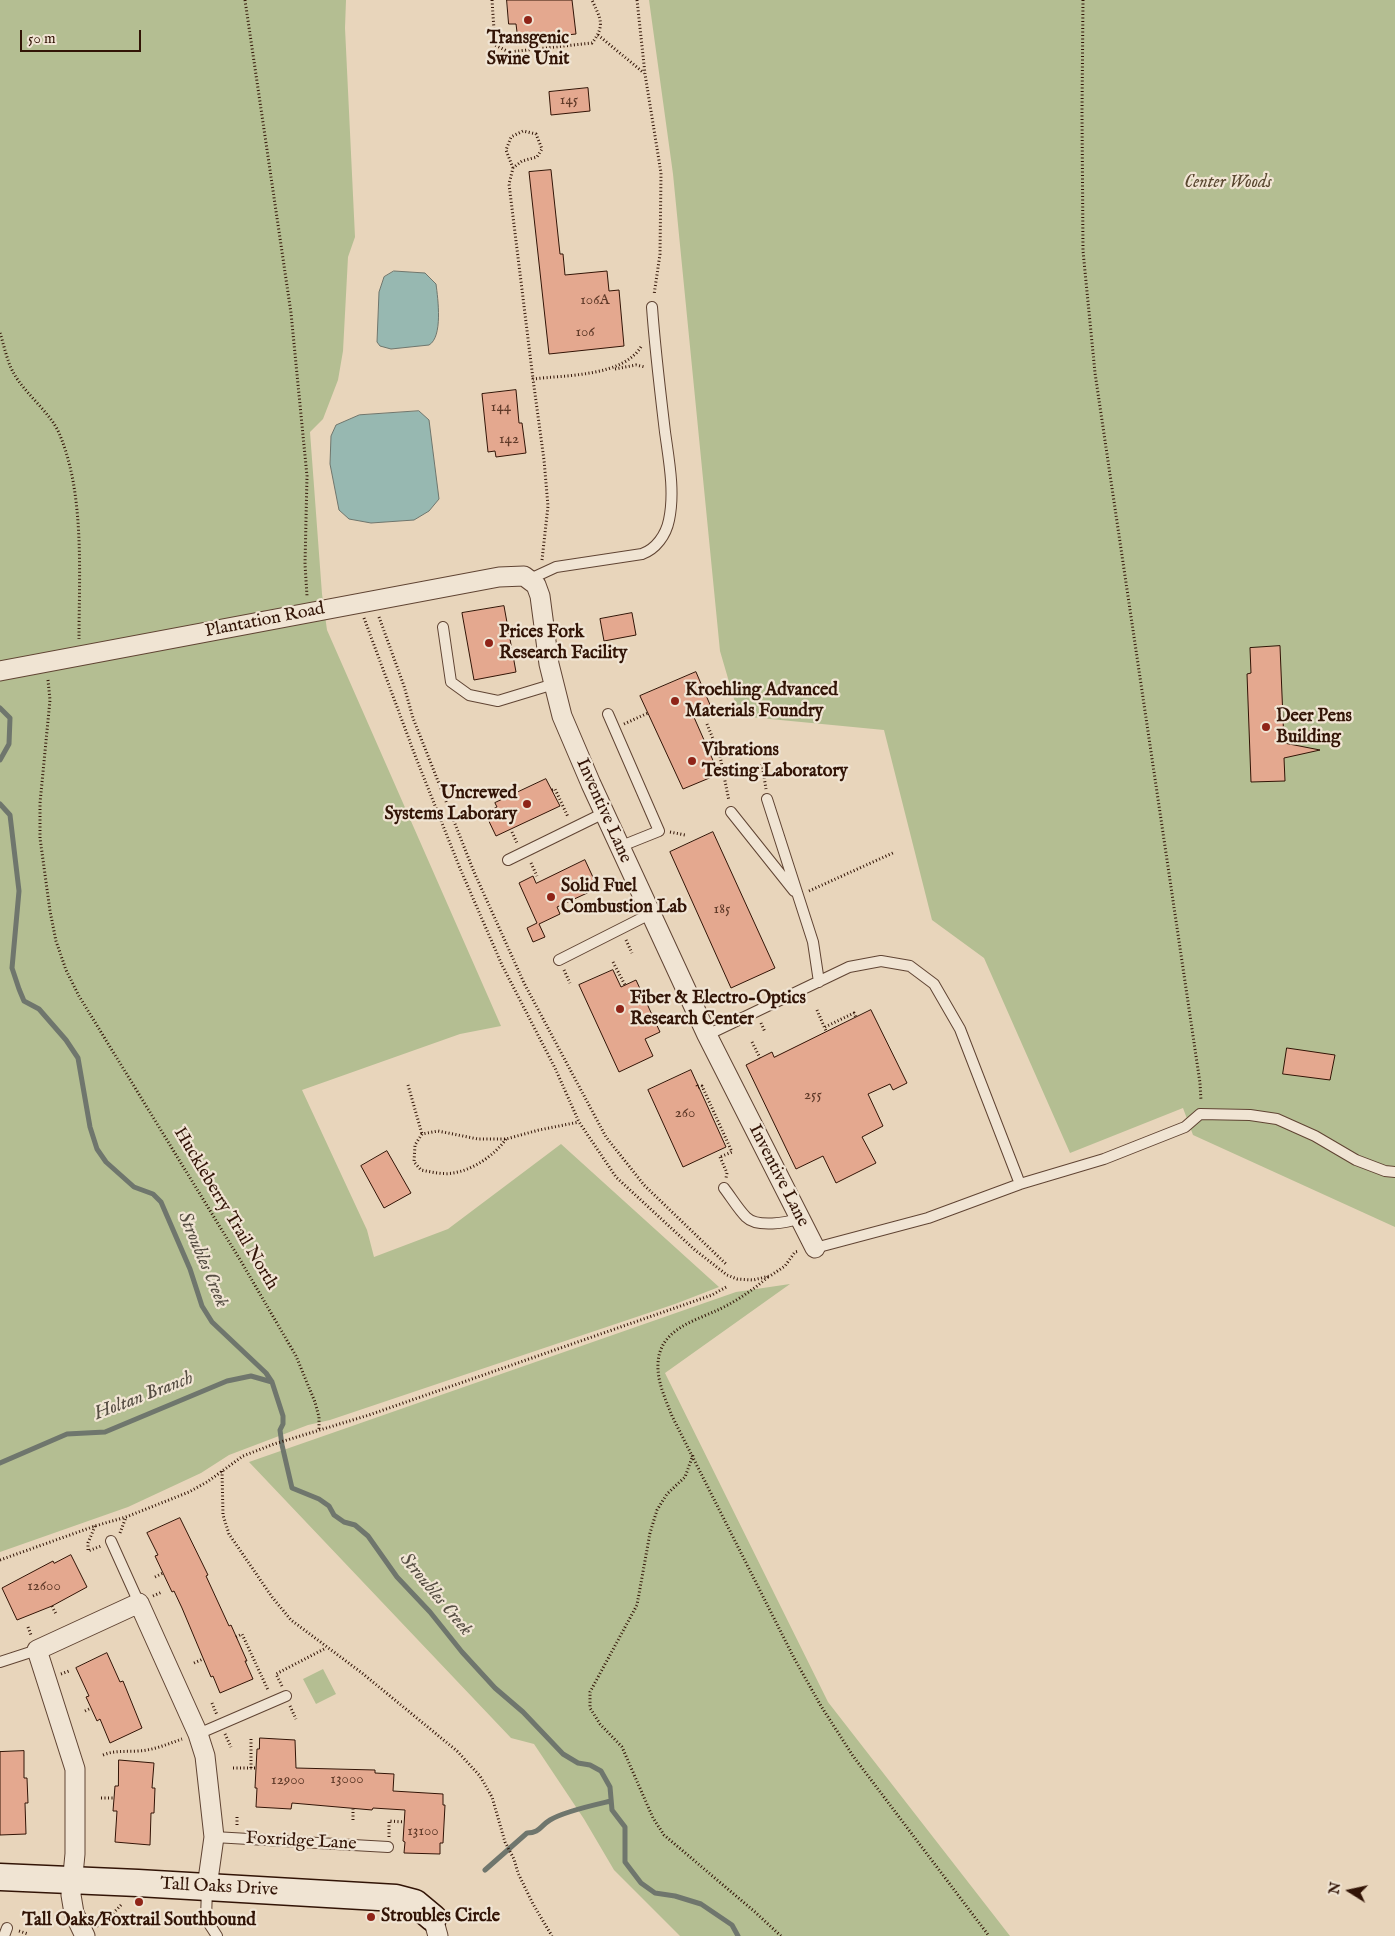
<!DOCTYPE html>
<html>
<head>
<meta charset="utf-8">
<style>
	body { margin:0 }
	#map { position:relative; width:1395px; height:1936px; overflow:hidden; background:#e8d5bb; font-family:"IM FELL English",serif }
	canvas { display:block }
	.north { position:absolute; left:1325px; top:1866px; width:50px; height:50px; -webkit-text-stroke:4px #f0e4d3; paint-order:stroke; rotate:280deg; font-size:14px; font-weight:700; line-height:20px; text-align:center; color:#321406 }
	.north::after { content:''; display:block; margin:auto; width:18px; height:22px; background:#321406; clip-path:polygon(50% 0,100% 100%,50% 72%,0 100%) }
	.scale { position:absolute; left:20px; top:30px; width:121px; height:22px; box-sizing:border-box; border:2px solid #321406; border-top:0; padding-left:6px; font-size:15px; line-height:18px; white-space:nowrap; color:#321406; -webkit-text-stroke:4px #f0e4d3; paint-order:stroke }
</style>
</head>
<body>
<div id="map">
<canvas width="1395" height="1936"></canvas>
<div class="north">N</div>
<div class="scale">50 m</div>
</div>
<script>
const context = document.querySelector('canvas').getContext('2d');
context.lineJoin = 'round';
function fill(path, color) { context.fillStyle = color; context.fill(path, 'evenodd'); }
function trace(path, color, width, dash) { context.strokeStyle = color; context.lineWidth = width; context.lineCap = dash ? 'butt' : 'round'; context.setLineDash(dash || []); context.stroke(path); }
function drawText(font, color, halo, rows, align = 'center') {
  context.font = font + ' "IM FELL English",serif'; context.lineWidth = 4.5; context.setLineDash([]); context.textBaseline = 'middle'; context.strokeStyle = halo; context.fillStyle = color; for (const [text, x, y, turn = 0] of rows) {
    context.save(); context.translate(x, y); context.rotate((+turn || 0) * Math.PI / 180); context.textAlign = isNaN(turn) ? turn : align; if (halo) context.strokeText(text, 0, 0); context.fillText(text, 0, 0); context.restore();
  }
}
const green = new Path2D(`
	M0,0H346L345,28L355,237L348,257L343,351L338,380L323,419L310,432L322,594L327,630L501,1026L460,1034L302,1090L367,1230L374,1257L448,1229L561,1144L719,1287L675,1304L330,1420L308,1425L229,1455L201,1473L128,1507L0,1552Z
	M649,0H1395V1227L1193,1135L1183,1108L1070,1153L984,958L932,920L884,730L739,716L720,651L673,174Z
	M790,1284L665,1373L828,1702L1010,1936H680L614,1870L584,1819L534,1744L511,1738L249,1462L736,1292Z
	M323,1669L336,1694L316,1704L303,1679Z`);
const water = new Path2D(`
	M394,271L425,273L436,284C438,299 443,337 429,345L391,349L380,346L377,342L379,292L384,277Z
	M419,411L429,420L439,499L429,511L414,520L371,523L349,519L339,510L330,464L331,436L336,425L359,415Z`);
const stream = new Path2D(`
	M0,708L10,718L9,744L0,760
	M0,804L10,815L19,891L12,968L19,989L24,1001L39,1009L66,1040L78,1058L90,1127L97,1149L106,1162L134,1187L153,1194L161,1202L190,1269L202,1306L212,1322L266,1373L272,1382L283,1416V1424L280,1430L282,1445L292,1488L319,1499L329,1506L334,1515L344,1522L355,1525L368,1536L397,1577L430,1612L462,1652L495,1688L523,1712L563,1754L578,1763L590,1765L601,1771L610,1787L612,1810L625,1827V1862L641,1883L655,1893L675,1896L701,1904L732,1925L738,1936
	M0,1463L67,1434L105,1432L227,1381L251,1376L272,1382
	M485,1870L527,1833C540,1833 540,1826 550,1820C565,1811 594,1805 611,1801`);
const building = new Path2D(`
	M507,0H572L576,34L518,40L516,24H509Z
	M588,88L590,111L551,115L549,92Z
	M551,170L560,254H563L565,275L607,271L609,291L619,290L624,346L549,354L529,172Z
	M516,390L519,423H522L526,453L496,457L495,451L488,452L482,394Z
	M504,606L516,672L474,680L462,613Z
	M632,613L636,635L604,641L600,619Z
	M1280,646L1284,743L1320,750L1284,758L1285,781L1251,782L1247,674L1251,673L1250,648Z
	M696,672L711,707L693,715L719,774L683,789L640,696Z
	M546,779L560,806L496,836L485,813L497,807L495,803Z
	M713,832L775,968L731,988L670,852Z
	M585,860L598,888L557,907L560,914L539,924L545,937L533,942L527,928L537,923L519,883L533,876L536,883Z
	M613,970L621,987L636,980L660,1032L645,1039L653,1056L619,1072L579,985Z
	M871,1010L907,1083L893,1090L890,1084L868,1094L883,1126L862,1137L876,1163L836,1183L823,1156L796,1169L746,1065L772,1052L774,1057Z
	M1287,1048L1335,1055L1330,1080L1283,1074Z
	M691,1070L726,1147L683,1167L648,1090Z
	M387,1151L411,1193L384,1208L361,1166Z
	M180,1518L208,1575L206,1576L229,1626L231,1625L247,1661H245L253,1679L220,1693L213,1676L211,1677L182,1608L174,1591L172,1592L155,1556L158,1555L147,1533Z
	M71,1555L87,1587L52,1606L17,1620L2,1588L53,1561L54,1563Z
	M107,1653L120,1682L123,1681L142,1728L110,1743L100,1719L97,1721L86,1697L89,1696L76,1668Z
	M260,1738L295,1740L296,1768L375,1770V1773L394,1774L393,1791L443,1794V1805H445L443,1843H440V1854L404,1853L405,1842L403,1841L405,1810L373,1808L372,1810L292,1803L291,1809L256,1807L257,1788H255L257,1749H259Z
	M24,1751V1778H27L28,1803H25L26,1834L0,1835V1752Z
	M119,1760L154,1763L152,1788H155L154,1813H151L150,1845L115,1842L117,1811H113L115,1786H118Z`);
const path = new Path2D(`
	M245,0L291,313L307,476L305,564L307,596
	M492,0L495,45L509,52L592,43C606,25 600,18 592,0
	M637,0L645,74L661,173L660,254L654,295
	M1083,0L1082,113L1083,251L1095,373L1200,1083L1201,1101
	M598,35L644,73
	M513,168L506,150L511,137L523,131L536,134L542,149L537,157L522,161L513,168L509,184L533,379
	M0,333C4,345 7,361 13,372C24,393 50,412 59,433C85,493 79,575 79,639
	M615,369L636,365L645,367
	M542,560L548,506L544,460L533,379C564,375 625,377 642,345
	M379,617L404,686L413,718L474,872L524,983L606,1137L644,1185L726,1264
	M364,618L416,758L459,866L502,965L555,1068L579,1122L616,1177L695,1250L727,1275L737,1279L753,1280L770,1276L785,1266L795,1252L799,1251
	M48,680L50,700L40,803V838L50,911L56,941L66,970L79,996L242,1263L296,1356L315,1402L319,1417V1430
	M624,724L648,713
	M707,724L720,756L729,801
	M762,764L766,789
	M552,790L555,789L568,817
	M512,832L517,843
	M670,832L685,835
	M531,863L537,876
	M809,891L895,852
	M626,940L632,953
	M613,962L625,985
	M564,970L570,983
	M817,1010L826,1031
	M761,1023L765,1032
	M825,1027L854,1013L856,1018
	M752,1042L760,1058
	M408,1085L422,1134
	M697,1085L698,1088L702,1086L732,1152L720,1157
	M506,1139C495,1155 473,1170 453,1173C443,1175 432,1172 421,1170L414,1162L415,1145L422,1134L438,1131L478,1139H506L539,1130L579,1122
	M720,1157L727,1173L726,1178
	M768,1277C753,1290 738,1300 720,1309C695,1321 659,1329 658,1364C657,1382 666,1400 672,1416L794,1658L821,1706L853,1756L989,1936
	M693,1455L685,1477L667,1494L657,1510L650,1533L637,1605L590,1692V1708L600,1724L622,1747L653,1818L664,1835L755,1912L781,1936
	M222,1471L223,1515L229,1534L272,1597L291,1620L362,1673L457,1751L480,1776L492,1797L505,1842L514,1859L518,1873L533,1904L552,1936
	M95,1526L88,1543V1551L101,1546
	M120,1533L126,1517
	M0,1560L95,1526L126,1517L189,1492L207,1482L243,1456L274,1444L369,1415L712,1295L728,1286
	M155,1577L163,1573
	M153,1596L162,1592
	M52,1606L56,1614
	M28,1627L31,1635
	M236,1637L242,1634L268,1690
	M194,1663L203,1659
	M61,1674L69,1671
	M282,1686L276,1674L326,1648
	M212,1703L217,1715
	M290,1706L296,1719
	M85,1711L91,1708
	M225,1734L231,1747
	M103,1755C115,1750 126,1752 139,1751C154,1750 168,1744 182,1739
	M233,1768H256
	M251,1768V1738
	M101,1798H114
	M353,1820V1809
	M237,1825V1817
	M389,1837V1821L404,1822
	M97,1926L103,1924L122,1904
	M19,1931L28,1934`);
const lane = new Path2D(`
	M530,579L556,567L642,554C656,549 666,535 669,520C675,492 669,461 665,432C660,390 655,349 652,307
	M443,627L451,682L469,695L498,701L554,684
	M608,714L659,831L619,847
	M767,799L813,942L819,982
	M731,812L794,891
	M508,860L604,813
	M559,960L650,914
	M707,1035L849,967L881,961L910,966L934,984L960,1029L1020,1184
	M724,1188C731,1197 738,1209 746,1217C757,1228 787,1223 800,1218
	M815,1248L928,1218L1020,1184L1104,1159L1185,1127L1200,1114L1250,1115L1277,1119L1315,1136L1356,1160L1385,1171L1395,1172
	M111,1541L139,1603
	M0,1662L37,1650
	M198,1734L286,1696
	M214,1837L388,1847
	M207,1888L206,1919L217,1936
	M4,1936L7,1928`);
const street = new Path2D(`
	M0,671L499,577L524,576L536,585L540,596L549,664L562,716L591,784L707,1035L815,1248
	M433,1918L438,1936
	M85,1936L74,1913L71,1895L75,1854V1769L37,1650L139,1603L198,1734L205,1756L214,1837L207,1887`);
const secondary = new Path2D(`
	M0,1877L138,1883L396,1898L415,1903L433,1918`);
const markers = [
	[528,20,5,"#8f2418"],
	[489,643,5,"#8f2418"],
	[675,701,5,"#8f2418"],
	[1266,727,5,"#8f2418"],
	[692,761,5,"#8f2418"],
	[527,804,5,"#8f2418"],
	[551,897,5,"#8f2418"],
	[620,1009,5,"#8f2418"],
	[139,1902,5,"#8f2418"],
	[371,1917,5,"#8f2418"]
];
const numberNames = [
	["145",569,101],
	["106A",595,301],
	["106",585,333],
	["144",501,408],
	["142",509,440],
	["185",722,910],
	["255",813,1096],
	["260",685,1114],
	["12600",44,1587],
	["13000",347,1780],
	["12900",288,1781],
	["13100",423,1832]
];
const poiNames = [
	["Transgenic",528,39,"center"],
	["Swine Unit",528,60,"center"],
	["Prices Fork",499,633],
	["Research Facility",499,654],
	["Kroehling Advanced",685,691],
	["Materials Foundry",685,712],
	["Deer Pens",1276,717],
	["Building",1276,738],
	["Vibrations",702,751],
	["Testing Laboratory",702,772],
	["Uncrewed",517,794,"right"],
	["Systems Laborary",517,815,"right"],
	["Solid Fuel",561,887],
	["Combustion Lab",561,908],
	["Fiber & Electro-Optics",630,999],
	["Research Center",630,1020],
	["Stroubles Circle",381,1917],
	["Tall Oaks/Foxtrail Southbound",139,1921,"center"]
];
const parkNames = [
	["Center Woods",1228,183]
];
const streetNames = [
	["Plantation Road",265,621,-11],
	["Inventive Lane",603,811,66],
	["Inventive Lane",778,1176,63],
	["Huckleberry Trail North",225,1209,59],
	["Foxridge Lane",301,1842,3],
	["Tall Oaks Drive",219,1888,3]
];
const waterNames = [
	["Stroubles Creek",202,1260,67],
	["Holtan Branch",144,1397,-21],
	["Stroubles Creek",435,1595,50]
];
fill(green, '#b4be92');
fill(water, '#97b8b1');
trace(water, '#6f766d', 1);
trace(stream, '#6f766d', 5);
fill(building, '#e4a88f');
trace(building, '#321406', 1);
trace(lane, '#604433', 12);
trace(street, '#604433', 21);
trace(secondary, '#321406', 29);
trace(path, '#321406', 3, [1, 2.5]);
trace(lane, '#f0e4d3', 10);
trace(street, '#f0e4d3', 19);
trace(secondary, '#f0e4d3', 26);
for (const [x, y, r, color] of markers) { const dot = new Path2D(); dot.arc(x, y, r, 0, 2 * Math.PI); context.fillStyle = color; context.fill(dot); trace(dot, '#f0e4d3', 2); }
drawText('15px', '#5e3928', null, numberNames);
drawText('bold 18px', '#321406', '#f0e4d3', poiNames, 'left');
drawText('italic 18px', '#594730', '#f0e4d3', parkNames);
drawText('18px', '#321406', '#f0e4d3', streetNames);
drawText('italic 19px', '#554d42', '#f0e4d3', waterNames);
</script>
</body>
</html>
